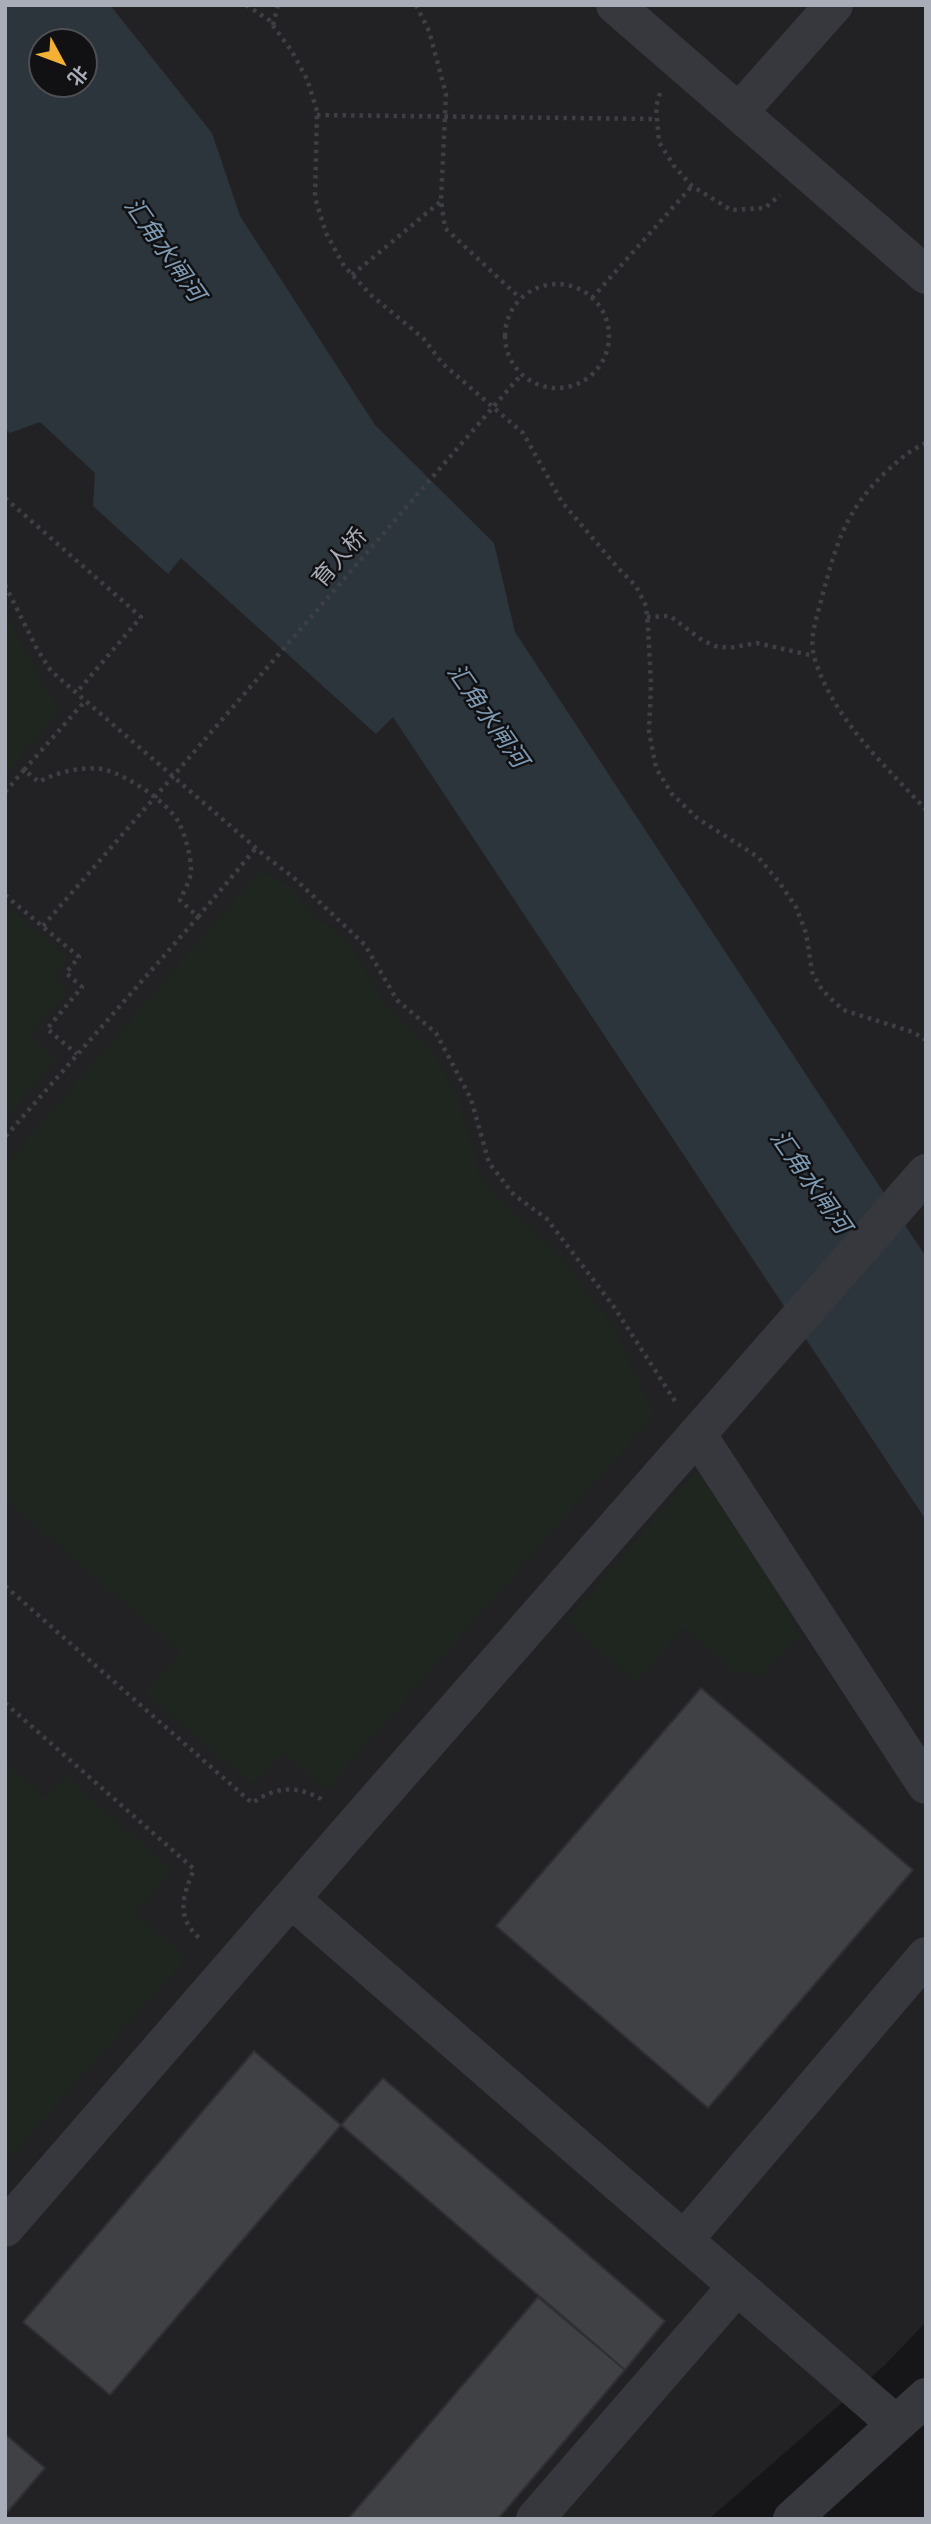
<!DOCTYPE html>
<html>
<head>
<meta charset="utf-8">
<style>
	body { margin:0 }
	#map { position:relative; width:931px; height:2524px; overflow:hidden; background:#161618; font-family:Cabin,"Noto Sans SC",sans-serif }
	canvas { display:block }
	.frame { position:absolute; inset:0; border:7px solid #a8adb8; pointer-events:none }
	.north { position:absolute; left:28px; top:28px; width:70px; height:70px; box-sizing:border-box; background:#111113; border:2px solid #4d4f55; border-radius:50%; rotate:131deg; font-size:19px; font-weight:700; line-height:28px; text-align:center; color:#a8adb8 }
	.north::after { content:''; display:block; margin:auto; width:24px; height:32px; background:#f2b134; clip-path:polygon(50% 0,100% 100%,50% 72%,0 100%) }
</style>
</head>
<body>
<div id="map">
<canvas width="931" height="2524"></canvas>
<div class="frame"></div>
<div class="north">北</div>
</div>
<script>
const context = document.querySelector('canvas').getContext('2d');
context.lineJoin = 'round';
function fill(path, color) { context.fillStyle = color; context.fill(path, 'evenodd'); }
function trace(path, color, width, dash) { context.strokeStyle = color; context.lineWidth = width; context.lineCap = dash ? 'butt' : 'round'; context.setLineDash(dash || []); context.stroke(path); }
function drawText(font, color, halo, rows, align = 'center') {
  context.font = font + ' Cabin,"Noto Sans SC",sans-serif'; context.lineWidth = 5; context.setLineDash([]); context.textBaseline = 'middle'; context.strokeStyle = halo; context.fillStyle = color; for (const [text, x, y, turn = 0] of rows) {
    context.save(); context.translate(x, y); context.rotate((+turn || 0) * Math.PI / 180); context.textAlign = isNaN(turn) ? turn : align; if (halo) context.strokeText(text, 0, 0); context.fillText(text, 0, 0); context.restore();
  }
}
const built = new Path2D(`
	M5,5H926V2322L884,2366L709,2519H5ZM42,42H84V84H42Z`);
const green = new Path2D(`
	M5,609L22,646L60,711L5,774Z
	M261,870L289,886L314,916L346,939L387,1007L429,1048L457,1095L480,1175L500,1200L562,1257L615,1329L654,1415L327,1789L283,1752L253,1785L145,1693L181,1652L5,1499V1165Z
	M5,904L68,958L53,976L68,990L29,1036L56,1060L5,1119Z
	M694,1474H703L714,1480L801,1635L760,1675L736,1672L684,1627L636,1682L566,1621Z
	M5,1763L46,1798L65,1776L172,1870L135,1913L186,1958L5,2163Z`);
const water = new Path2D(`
	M5,5H110L212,133L240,216L375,425L494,543L515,632L926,1257V1520L393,717L376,734L181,558L168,574L93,506L95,473L40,422L10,433L5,429ZM42,42H84V84H42Z`);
const building = new Path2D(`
	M701,1688L913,1870L708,2108L496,1926Z
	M254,2051L341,2125L110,2395L23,2322Z
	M383,2078L665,2321L625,2370L341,2125Z
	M538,2297L625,2370L498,2519H348Z
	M5,2434L45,2468L5,2515Z`);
const path = new Path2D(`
	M246,5L269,20L291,50L307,79L317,111L315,198L326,233L344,266L371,295L423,338L443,364L523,433L562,502L618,568L636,586L646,606L648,627L651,685L649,731L656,768L672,794L697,818L758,857L779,882L796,907L806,933L812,972L822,990L843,1010L913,1032L926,1040
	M416,5L429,31L446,94L441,200L445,228L520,298
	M273,25L278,5
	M660,93L656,107L659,142L674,166L692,186L731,210L765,208L780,195
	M317,115L657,119
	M352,275L440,202
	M505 336a52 52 0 1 1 104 0a52 52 0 1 1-104 0Z
	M592,298L692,186
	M926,443C910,450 900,459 887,471C846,509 836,544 822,597C817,618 808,638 815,660C835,721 884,764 926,810
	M5,498L141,617L77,692
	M5,585L37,649L51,671L264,855L294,878L365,945L397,1000L436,1033L471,1099L489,1163L514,1195L547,1219L614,1307L675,1401
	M647,617L670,616L702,640L715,646L729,648L757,643L814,656
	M24,770L86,700
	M5,792L24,770L39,782C56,772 85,765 106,770C128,776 168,802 179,823C185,835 191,856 191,870C191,879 184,891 180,900L198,917L5,1137
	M5,895L79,957L66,973L82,987L47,1029L77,1054
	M198,917L256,848
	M43,926L521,375
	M5,1586L252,1803C277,1786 297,1785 323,1800
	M5,1703L194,1869C183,1896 175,1915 199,1938`);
const minor = new Path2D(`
	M615,5L926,275
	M739,112L834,5
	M697,1434L926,1785
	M291,1899L896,2424
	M5,2228L353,1827L926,1173
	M684,2240L926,1956
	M535,2519L737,2286
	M792,2519L926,2397`);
const streetNames = [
	["育人桥",340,558,-49]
];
const waterNames = [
	["汇角水闸河",164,250,55],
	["汇角水闸河",487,716,55],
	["汇角水闸河",810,1182,55]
];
fill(built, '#222225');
fill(green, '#1e261f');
fill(water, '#2c353c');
fill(building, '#404145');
trace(building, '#303034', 2);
trace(path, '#3d3f44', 4.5, [3.5, 5]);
trace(minor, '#37383d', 38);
drawText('23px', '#a8adb8', '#111113', streetNames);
drawText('italic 24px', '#7f9bb3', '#111113', waterNames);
</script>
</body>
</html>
